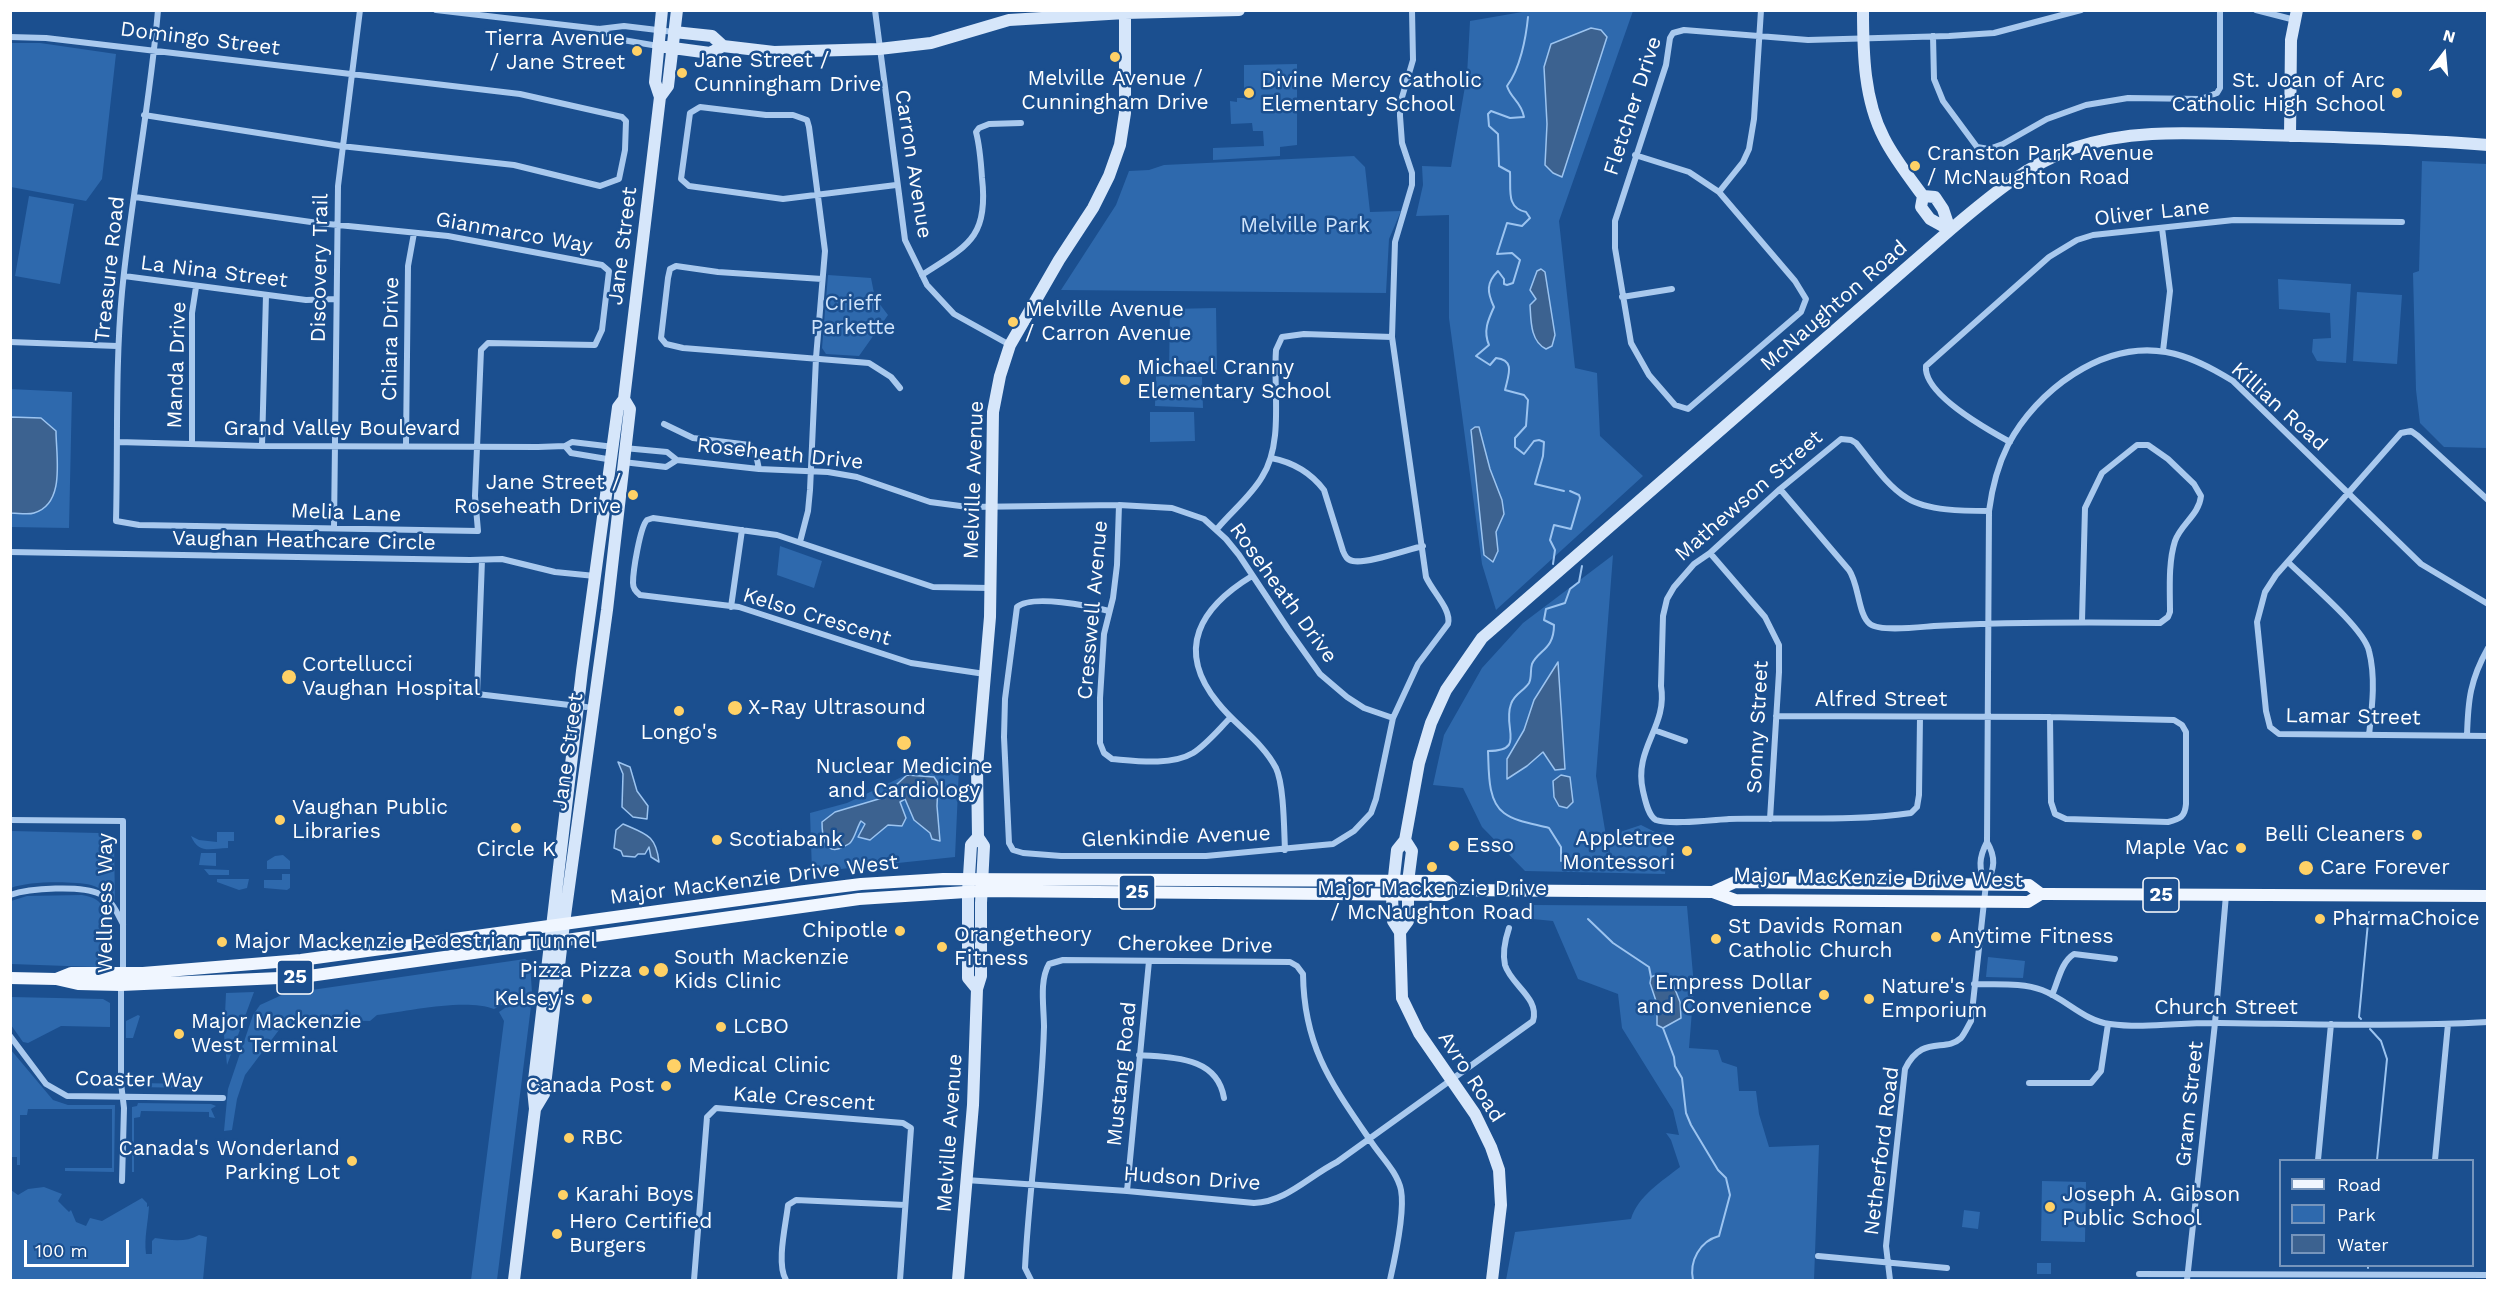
<!DOCTYPE html>
<html>
<head>
<meta charset="utf-8">
<style>
	body { margin:0 }
	#map { position:relative; width:2498px; height:1291px; overflow:hidden; background:#1b4f8f; font-family:"Work Sans",sans-serif }
	canvas { display:block }
	.frame { position:absolute; inset:0; border:12px solid #fff; pointer-events:none }
	.legend { position:absolute; left:2279px; top:1159px; width:195px; height:108px; box-sizing:border-box; background:#1b4f8f; border:2px solid #7695bc; margin:0; padding:8px 10px; list-style:none; font-size:18px; color:#fff }
	.legend li { display:flex; align-items:center; gap:12px; height:30px }
	.legend b { width:30px; border:2px solid #7695bc }
	.north { position:absolute; left:2414px; top:24px; width:60px; height:60px; -webkit-text-stroke:4px #1b4f8f; paint-order:stroke; rotate:16deg; font-size:16px; font-weight:700; line-height:24px; text-align:center; color:#fff }
	.north::after { content:''; display:block; margin:auto; width:21px; height:27px; background:#fff; clip-path:polygon(50% 0,100% 100%,50% 72%,0 100%) }
	.scale { position:absolute; left:24px; top:1240px; width:105px; height:27px; box-sizing:border-box; border:3px solid #fff; border-top:0; padding-left:8px; font-size:18px; line-height:21px; white-space:nowrap; color:#fff; -webkit-text-stroke:4px #1b4f8f; paint-order:stroke }
</style>
</head>
<body>
<div id="map">
<canvas width="2498" height="1291"></canvas>
<div class="frame"></div>
<ul class="legend">
<li><b style="height:8px;background:#f0f6ff"></b>Road</li>
<li><b style="height:16px;background:#2e69ad"></b>Park</li>
<li><b style="height:16px;background:#3c6290"></b>Water</li>
</ul>
<div class="north">N</div>
<div class="scale">100 m</div>
</div>
<script>
const context = document.querySelector('canvas').getContext('2d');
context.lineJoin = 'round';
function fill(path, color) { context.fillStyle = color; context.fill(path, 'evenodd'); }
function trace(path, color, width, dash) { context.strokeStyle = color; context.lineWidth = width; context.lineCap = dash ? 'butt' : 'round'; context.setLineDash(dash || []); context.stroke(path); }
function drawText(font, color, halo, rows, align = 'center') {
  context.font = font + ' "Work Sans",sans-serif'; context.lineWidth = 5; context.setLineDash([]); context.textBaseline = 'middle'; context.strokeStyle = halo; context.fillStyle = color; for (const [text, x, y, turn = 0] of rows) {
    context.save(); context.translate(x, y); context.rotate((+turn || 0) * Math.PI / 180); context.textAlign = isNaN(turn) ? turn : align; if (halo) context.strokeText(text, 0, 0); context.fillText(text, 0, 0); context.restore();
  }
}
const green = new Path2D(`
	M1528,11H1633L1559,221L1575,368L1597,373L1600,436L1643,476L1496,610L1482,564L1449,318V215L1416,216L1423,185L1422,166L1451,167L1467,75L1470,21Z
	M10,43H40L116,54L102,179L86,201L11,187Z
	M1297,64V145L1280,147V156L1213,160V148L1264,146L1263,131H1253L1252,123L1231,124L1230,101L1237,102V98H1244V65Z
	M1354,156L1365,167L1370,212L1401,211L1389,239L1386,293L1061,290L1116,205L1129,171L1149,170L1164,165Z
	M2422,161L2487,164V448L2444,447L2420,423L2416,390L2413,273L2419,271Z
	M29,196L74,204L60,284L15,276Z
	M828,275L871,278L875,298L888,315L859,356L826,354L822,348Z
	M2278,279L2351,284L2346,363L2317,361L2312,352L2313,339L2331,338L2330,313L2279,309Z
	M2357,292L2402,295L2397,364L2353,361Z
	M1216,308L1217,370L1169,372L1170,309Z
	M1156,376L1202,377L1203,408L1155,406Z
	M10,389L72,392L69,528L11,527Z
	M1150,412H1194L1195,441L1150,442Z
	M780,546L822,561L814,588L777,575Z
	M1613,555L1596,776L1612,872L1608,836L1641,825L1655,832L1668,833L1665,874L1525,871L1482,827L1463,788L1433,785L1444,735L1482,668L1523,623Z
	M927,765L959,768L955,857L812,872L810,813L847,803Z
	M11,831L99,833L109,840H114L115,901C108,894 101,888 91,885C73,881 28,881 11,888Z
	M217,832H234V841H228V848C211,848 199,855 191,836L199,840L217,842Z
	M201,853H216V866L199,865Z
	M283,855L290,861V869H267V861L275,856Z
	M204,869L229,870V875H209Z
	M282,874H290V888L287,890L264,888V880H282Z
	M217,879H249L247,888L239,890L217,882Z
	M82,895C88,896 96,898 100,903C114,918 114,946 106,964L95,967L11,964V901L27,896Z
	M1534,905L1687,906L1694,986L1689,1048L1718,1050L1722,1062L1737,1067L1739,1091H1756L1759,1114L1769,1147L1819,1145L1814,1280H1506L1515,1232L1631,1219C1638,1196 1661,1182 1680,1167L1671,1140L1666,1133L1679,1135L1673,1110L1622,1028L1618,994L1578,979L1553,921L1533,919Z
	M1988,957L2025,961L2023,978L1986,977Z
	M525,959L530,962L532,993L530,998L517,997L494,1009C466,998 408,1011 377,1015L370,1021L321,1020L319,1026L295,1022L282,1026L245,1075L237,1099L232,1130L224,1131L228,1089L253,1015L260,1005L284,994Z
	M254,992L227,1065L224,1035L226,993Z
	M11,997L103,999L110,1003V1027L61,1026L28,1043L23,1042L11,1025Z
	M521,1001L530,1003L531,1006L497,1280H471L504,1021L499,1012L511,1004Z
	M138,1015L140,1016L133,1038H126V1021Z
	M11,1050L53,1100L68,1105H115L114,1172L65,1171V1168H112V1109H28L27,1115H20V1165H17V1157H11Z
	M139,1083L192,1084L189,1088L136,1087Z
	M138,1103L211,1104L216,1106L211,1109L215,1118L209,1117V1112L141,1111L140,1117L134,1118V1172H132V1107L137,1106Z
	M2042,1181L2086,1182L2085,1242L2041,1241Z
	M44,1187L62,1194L58,1201L69,1212L71,1210L76,1222L86,1226L90,1218L102,1221L142,1198L147,1203V1207L149,1206C148,1224 144,1237 146,1254H152V1241L155,1238C170,1240 185,1243 199,1235L207,1237L203,1280H11V1190L18,1195L28,1189Z
	M1964,1210L1980,1212L1978,1229L1962,1227Z
	M2037,1263H2051V1274H2037Z`);
const water = new Path2D(`
	M1591,28L1601,30L1607,37L1562,177L1553,173L1545,165L1547,124L1544,67L1551,44Z
	M1541,269L1545,272L1555,335L1552,346L1546,349C1530,341 1531,320 1530,305L1536,299L1530,290L1537,271Z
	M11,417L41,418L56,431C56,456 66,504 34,513C28,515 18,513 11,513Z
	M1475,427H1479L1490,469L1502,500L1504,514L1496,532L1498,551L1493,562L1484,555L1471,430Z
	M1558,662L1565,769L1555,770L1543,752L1527,766L1507,779V759L1524,730L1534,700Z
	M618,762L630,767L637,791L648,806L647,819L633,817L622,807L623,774Z
	M907,775L934,777L938,783L937,806L940,841L932,839L930,833L914,820L905,799L900,802L906,818L902,826L888,825L870,840L858,837L865,824L861,821C857,827 855,838 850,843C849,844 841,848 841,848C824,855 822,834 822,822L835,812L882,798Z
	M1561,775L1570,777L1573,802L1567,808L1559,806L1554,797L1553,781Z
	M623,824C646,834 656,835 659,862L651,857L649,847L645,854H638L635,857L623,856L621,851L614,848L616,830Z
	M1656,975L1671,979L1680,1002L1681,1018L1663,1028L1657,1025V1004L1650,983L1651,977Z`);
const stream = new Path2D(`
	M1528,17C1526,38 1520,69 1507,86C1511,99 1521,101 1524,117L1510,118L1491,111L1488,114L1489,126L1498,134L1499,166L1510,172C1511,190 1506,208 1526,212L1530,218L1522,226L1507,223L1497,254L1512,253L1520,260L1513,283L1507,285L1504,284V279L1498,271C1486,283 1487,292 1494,307C1488,320 1483,331 1489,345L1476,356L1490,365L1496,358C1516,360 1508,376 1505,390L1524,395L1528,400L1526,426L1515,438V447L1524,454L1534,441L1539,440L1544,442L1543,456L1535,484L1564,491
	M1553,564L1555,550L1550,540L1554,525L1571,529L1580,498L1579,495L1570,491
	M1561,861V847L1549,828C1535,824 1516,822 1504,813C1487,801 1489,770 1488,751C1527,751 1502,728 1511,704C1514,694 1524,691 1529,683C1532,677 1530,670 1532,664C1538,650 1554,650 1554,625L1544,620L1546,609L1565,603L1570,589L1579,582L1582,566
	M1588,919L1613,943L1649,967L1651,977
	M2361,1019L2359,1017L2369,912
	M1663,1028L1674,1057L1675,1066L1682,1078L1686,1113L1691,1125L1718,1170L1726,1178L1730,1195L1719,1236C1700,1241 1689,1261 1693,1280
	M2370,1029L2381,1041L2387,1059L2377,1160
	M2368,1268V1266`);
const street = new Path2D(`
	M436,10L599,29L624,26L674,32
	M875,10L905,240L927,285L954,314L1010,345
	M2256,10L2295,20
	M599,29L617,39L658,46
	M1933,36L1934,79L1943,101L1977,147L1989,149L2003,144L2047,119L2086,105L2128,98L2201,99L2217,93L2220,88V10
	M10,37L46,38L520,94L622,117L626,121L625,150L619,179L600,186L514,165L341,146L144,115
	M1635,155L1689,172L1719,192L1795,281L1806,299L1801,312L1688,409L1675,405L1649,375L1631,343L1615,248V221L1666,65L1670,38L1673,33L1684,30L1808,40L1949,36L1994,33L2081,10
	M1719,192L1743,162L1749,149L1754,119L1761,10
	M135,197L318,223L448,236L602,265L609,271L602,330L595,345L488,343L481,350L475,496L478,531L139,525L116,521C118,445 115,368 122,292C131,198 150,105 158,10
	M2162,228L2170,291L2163,351
	M922,275C967,246 989,238 982,178C981,163 980,147 976,132L979,128L989,124L1021,123
	M124,276L306,300L336,299
	M822,279L718,272L676,266L670,269L668,278L661,338L666,344L683,348L869,363L891,377L900,388
	M1622,297L1672,289
	M10,342L117,346
	M664,424L693,438L750,445L755,450L759,469
	M118,442L262,446L538,447L565,446L572,442L614,447
	M2010,442C1988,430 1923,394 1926,366L2049,257L2077,240L2093,235L2234,220L2402,222
	M192,444V313L196,287
	M406,445L408,266L414,233
	M262,446L266,295
	M565,446L571,453L613,460
	M624,448L667,452L677,460L759,469L828,472L857,477L930,502L968,507L1119,505L1172,508L1204,519L1226,539L1239,555L1288,629L1320,674L1347,697L1364,708L1393,718
	M1271,458C1292,462 1311,473 1324,490L1343,551C1345,556 1347,560 1353,561C1367,564 1406,550 1423,546
	M623,462L666,467L677,460
	M1780,489L1849,570C1859,584 1858,615 1870,624C1880,632 1920,627 1934,626C2009,622 2084,622 2160,623L2168,617L2170,612C2170,590 2168,563 2175,541C2181,524 2199,515 2201,496L2194,484L2168,459L2148,445H2137L2102,473L2085,508L2082,621
	M2488,500L2418,436L2411,431L2401,433L2276,575L2265,592L2257,622L2266,711L2270,727L2279,734L2488,736
	M1119,505L1117,565L1113,598L1104,634L1100,698V743L1104,753L1112,759C1136,761 1171,766 1193,753C1207,744 1219,729 1231,717
	M334,528L338,186L360,10
	M1217,529C1231,512 1251,496 1262,477C1284,443 1273,389 1276,350L1282,337L1304,334L1392,337
	M800,542L808,511L810,490L816,358L825,251L809,127L807,120L793,115H766L700,107L690,113L681,179L689,186L783,199L896,185
	M10,552L470,560L502,559L555,572L595,576
	M1710,553L1765,617L1779,645V672L1770,819
	M482,560L477,694L586,707
	M2288,562C2306,580 2364,628 2369,651C2376,678 2372,708 2369,735
	M1252,576C1201,607 1174,649 1218,703C1236,726 1262,741 1276,768C1284,785 1284,829 1285,850
	M731,607L742,530
	M1109,611C1090,606 1032,594 1017,607L1005,699L1004,737L1009,843L1013,850L1023,853L1061,856H1206L1333,844L1354,831L1371,813L1376,799L1393,718L1418,664L1448,624C1452,610 1432,591 1426,577L1392,337L1395,242L1412,185V173L1402,143L1400,116V104L1413,60L1412,10
	M985,674L911,663L739,607L640,595C636,592 633,588 633,583C633,571 640,527 647,520L653,518L777,535L933,587L990,588
	M1776,716L2050,717L2174,720L2182,725L2186,732V804C2185,817 2180,819 2168,822L2066,819L2055,814L2051,802L2050,717
	M1920,717L1919,795L1917,807L1911,813C1853,822 1787,817 1729,819C1712,820 1670,825 1656,820C1648,816 1645,799 1643,791C1633,748 1668,727 1661,686L1663,616L1667,599L1674,587L1694,564L1710,553L1780,489L1841,439L1851,440L1856,443C1871,461 1886,485 1907,498C1927,511 1965,511 1989,511
	M1654,730L1685,741
	M2467,736C2468,700 2470,680 2488,648
	M10,820L123,821V975
	M1986,884C1978,869 1979,857 1987,842L1989,511C1992,488 1998,465 2008,445C2036,391 2102,341 2166,352C2190,356 2212,368 2233,381L2421,564L2488,604
	M10,895C30,888 81,885 100,894C112,900 117,913 123,924
	M1974,984C1995,985 2022,982 2042,990C2066,999 2084,1021 2110,1024C2146,1029 2183,1022 2219,1023C2309,1024 2398,1027 2488,1022
	M121,985V1083L124,1108L122,1181
	M2052,995C2058,982 2061,962 2074,954L2115,959
	M10,1036L46,1084L67,1096L223,1098
	M1139,1055C1173,1058 1217,1056 1224,1098
	M2029,1083H2091L2101,1071L2108,1024
	M2318,1160L2331,1024
	M2435,1160L2448,1024
	M966,1180L1127,1191L1254,1203C1286,1202 1309,1176 1337,1162L1533,1021C1540,998 1511,985 1505,965C1502,952 1505,940 1509,928
	M1127,1191L1149,961
	M1818,1256L1947,1268
	M2139,1274L2488,1275
	M694,1280L707,1117L716,1108L903,1123L911,1128L900,1280
	M786,1280C776,1264 786,1224 788,1205L796,1200L905,1205
	M1031,1280L1025,1268C1029,1187 1042,1107 1044,1027C1044,1007 1039,981 1049,964L1063,960L1290,962L1297,966L1303,974C1304,1047 1331,1083 1370,1140C1380,1156 1397,1171 1401,1190C1405,1211 1395,1258 1390,1280
	M1890,1280L1886,1246L1905,1069C1922,1034 1945,1053 1961,1038C1965,1033 1968,1026 1971,1021L1986,884C1995,869 1996,857 1987,842
	M2187,1280L2215,1023L2226,895`);
const secondary = new Path2D(`
	M1863,10C1863,53 1864,100 1884,138C1894,158 1909,177 1923,196L1921,207L1930,219L1950,230
	M674,32L712,36L723,46
	M658,46L710,53L723,46L774,52L879,49L931,43L1009,20L1125,13L1239,10
	M660,97L668,86L677,10
	M2290,136L2291,40L2297,10
	M1923,196L1935,197L1943,209L1950,230
	M1405,840L1412,851L1408,882V921L1400,932L1402,998L1419,1033L1475,1114L1491,1147L1499,1170L1501,1205L1492,1280
	M1400,932L1393,921L1392,895L1397,850L1405,840L1419,763L1431,723L1446,690L1482,638L1950,230C1988,198 2026,165 2074,148C2136,127 2201,134 2264,135C2339,137 2413,139 2488,145
	M977,989L968,978V892L971,845L978,837
	M535,1109L544,1094L564,923L607,610L630,409L624,399
	M514,1280L535,1109L533,1089L582,671L618,407L624,399L660,97L655,82L662,10
	M958,1280L973,1105L977,989L981,976V903L984,846L978,837L977,767L990,617L993,412L1000,376L1010,345L1059,260L1093,208L1109,176L1120,145L1125,113V10`);
const primary = new Path2D(`
	M1713,892L1735,882L2029,885L2041,894
	M10,978L56,979L78,984L121,985L302,977L859,899L981,891L1446,895L1456,890L1713,892L1735,900L2028,902L2041,894H2047L2488,896
	M56,979L71,973H143L301,960L797,892L861,884L943,879L1446,881L1456,890`);
const markers = [
	[637,51,6,"#ffd166"],
	[1115,57,6,"#ffd166"],
	[682,73,6,"#ffd166"],
	[1249,93,6,"#ffd166"],
	[2397,93,6,"#ffd166"],
	[1915,166,6,"#ffd166"],
	[1013,322,6,"#ffd166"],
	[1125,380,6,"#ffd166"],
	[633,495,6,"#ffd166"],
	[289,677,8,"#ffd166"],
	[735,708,8,"#ffd166"],
	[679,711,6,"#ffd166"],
	[904,743,8,"#ffd166"],
	[280,820,6,"#ffd166"],
	[516,828,6,"#ffd166"],
	[2417,835,6,"#ffd166"],
	[717,840,6,"#ffd166"],
	[1454,846,6,"#ffd166"],
	[2241,848,6,"#ffd166"],
	[1687,851,6,"#ffd166"],
	[1432,867,6,"#ffd166"],
	[2306,868,8,"#ffd166"],
	[2320,919,6,"#ffd166"],
	[900,931,6,"#ffd166"],
	[1936,937,6,"#ffd166"],
	[1716,939,6,"#ffd166"],
	[222,942,6,"#ffd166"],
	[942,947,6,"#ffd166"],
	[661,970,8,"#ffd166"],
	[644,971,6,"#ffd166"],
	[1824,995,6,"#ffd166"],
	[587,999,6,"#ffd166"],
	[1869,999,6,"#ffd166"],
	[721,1027,6,"#ffd166"],
	[179,1034,6,"#ffd166"],
	[674,1066,8,"#ffd166"],
	[666,1086,6,"#ffd166"],
	[569,1138,6,"#ffd166"],
	[352,1161,6,"#ffd166"],
	[563,1195,6,"#ffd166"],
	[2050,1207,6,"#ffd166"],
	[557,1234,6,"#ffd166"]
];
const shields = [
	[1137,892,36],
	[2161,895,36],
	[295,977,36]
];
const shieldNames = [
	["25",1137,892],
	["25",2161,895],
	["25",295,977]
];
const streetNames = [
	["Domingo Street",200,39,7],
	["Fletcher Drive",1633,106,-72],
	["Carron Avenue",913,164,81],
	["Oliver Lane",2152,213,-6],
	["Gianmarco Way",514,233,10],
	["Jane Street",623,246,-83],
	["Discovery Trail",320,268,-89],
	["Treasure Road",110,269,-84],
	["La Nina Street",214,272,7],
	["McNaughton Road",1834,306,-41],
	["Chiara Drive",391,339,-89],
	["Manda Drive",177,365,-88],
	["Killian Road",2279,407,42],
	["Grand Valley Boulevard",342,429],
	["Roseheath Drive",780,454,6],
	["Melville Avenue",974,480,-88],
	["Mathewson Street",1749,496,-41],
	["Melia Lane",346,513,2],
	["Vaughan Heathcare Circle",304,541,1],
	["Roseheath Drive",1283,593,54],
	["Cresswell Avenue",1093,610,-85],
	["Kelso Crescent",817,617,17],
	["Alfred Street",1881,700],
	["Lamar Street",2353,717,1],
	["Sonny Street",1758,727,-87],
	["Jane Street",568,752,-82],
	["Glenkindie Avenue",1176,837,-2],
	["Major MacKenzie Drive West",1878,878,1],
	["Major MacKenzie Drive West",754,880,-7],
	["Wellness Way",106,903,-90],
	["Cherokee Drive",1195,945,1],
	["Church Street",2226,1008],
	["Mustang Road",1122,1074,-84],
	["Avro Road",1471,1077,57],
	["Coaster Way",139,1080,1],
	["Kale Crescent",804,1099,4],
	["Gram Street",2190,1104,-84],
	["Melville Avenue",950,1133,-86],
	["Netherford Road",1882,1151,-83],
	["Hudson Drive",1192,1179,4]
];
const poiNames = [
	["Tierra Avenue",625,39,"right"],
	["/ Jane Street",625,63,"right"],
	["Jane Street /",694,61],
	["Cunningham Drive",694,85],
	["Melville Avenue /",1115,79,"center"],
	["Cunningham Drive",1115,103,"center"],
	["Divine Mercy Catholic",1261,81],
	["Elementary School",1261,105],
	["St. Joan of Arc",2385,81,"right"],
	["Catholic High School",2385,105,"right"],
	["Cranston Park Avenue",1927,154],
	["/ McNaughton Road",1927,178],
	["Melville Avenue",1025,310],
	["/ Carron Avenue",1025,334],
	["Michael Cranny",1137,368],
	["Elementary School",1137,392],
	["Jane Street /",621,483,"right"],
	["Roseheath Drive",621,507,"right"],
	["Cortellucci",302,665],
	["Vaughan Hospital",302,689],
	["X-Ray Ultrasound",748,708],
	["Longo's",679,733,"center"],
	["Nuclear Medicine",904,767,"center"],
	["and Cardiology",904,791,"center"],
	["Vaughan Public",292,808],
	["Libraries",292,832],
	["Belli Cleaners",2405,835,"right"],
	["Appletree",1675,839,"right"],
	["Montessori",1675,863,"right"],
	["Scotiabank",729,840],
	["Esso",1466,846],
	["Maple Vac",2229,848,"right"],
	["Circle K",516,850,"center"],
	["Care Forever",2320,868],
	["Major Mackenzie Drive",1432,889,"center"],
	["/ McNaughton Road",1432,913,"center"],
	["PharmaChoice",2332,919],
	["St Davids Roman",1728,927],
	["Catholic Church",1728,951],
	["Chipotle",888,931,"right"],
	["Orangetheory",954,935],
	["Fitness",954,959],
	["Anytime Fitness",1948,937],
	["Major Mackenzie Pedestrian Tunnel",234,942],
	["South Mackenzie",674,958],
	["Kids Clinic",674,982],
	["Pizza Pizza",632,971,"right"],
	["Empress Dollar",1812,983,"right"],
	["and Convenience",1812,1007,"right"],
	["Nature's",1881,987],
	["Emporium",1881,1011],
	["Kelsey's",575,999,"right"],
	["Major Mackenzie",191,1022],
	["West Terminal",191,1046],
	["LCBO",733,1027],
	["Medical Clinic",688,1066],
	["Canada Post",654,1086,"right"],
	["RBC",581,1138],
	["Canada's Wonderland",340,1149,"right"],
	["Parking Lot",340,1173,"right"],
	["Karahi Boys",575,1195],
	["Joseph A. Gibson",2062,1195],
	["Public School",2062,1219],
	["Hero Certified",569,1222],
	["Burgers",569,1246]
];
const parkNames = [
	["Melville Park",1305,226],
	["Crieff",853,304],
	["Parkette",853,328]
];
fill(green, '#2e69ad');
fill(water, '#3c6290');
trace(water, '#9cc4f0', 1.5);
trace(stream, '#9cc4f0', 2);
trace(street, '#a9c9ee', 6);
trace(secondary, '#d6e6fa', 12);
trace(primary, '#f0f6ff', 12);
for (const [x, y, r, color] of markers) { const dot = new Path2D(); dot.arc(x, y, r, 0, 2 * Math.PI); context.fillStyle = color; context.fill(dot); trace(dot, '#1b4f8f', 2); }
for (const [x, y, w] of shields) { const box = new Path2D(); box.roundRect(x - w / 2, y - 17, w, 34, 4.5); context.fillStyle = '#1b4f8f'; context.fill(box); trace(box, '#fff', 1.5); }
drawText('bold 20px', '#fff', null, shieldNames);
drawText('21px', '#fff', '#1b4f8f', streetNames);
drawText('21px', '#fff', '#1b4f8f', poiNames, 'left');
drawText('21px', '#cfe3fa', '#1b4f8f', parkNames);
</script>
</body>
</html>
